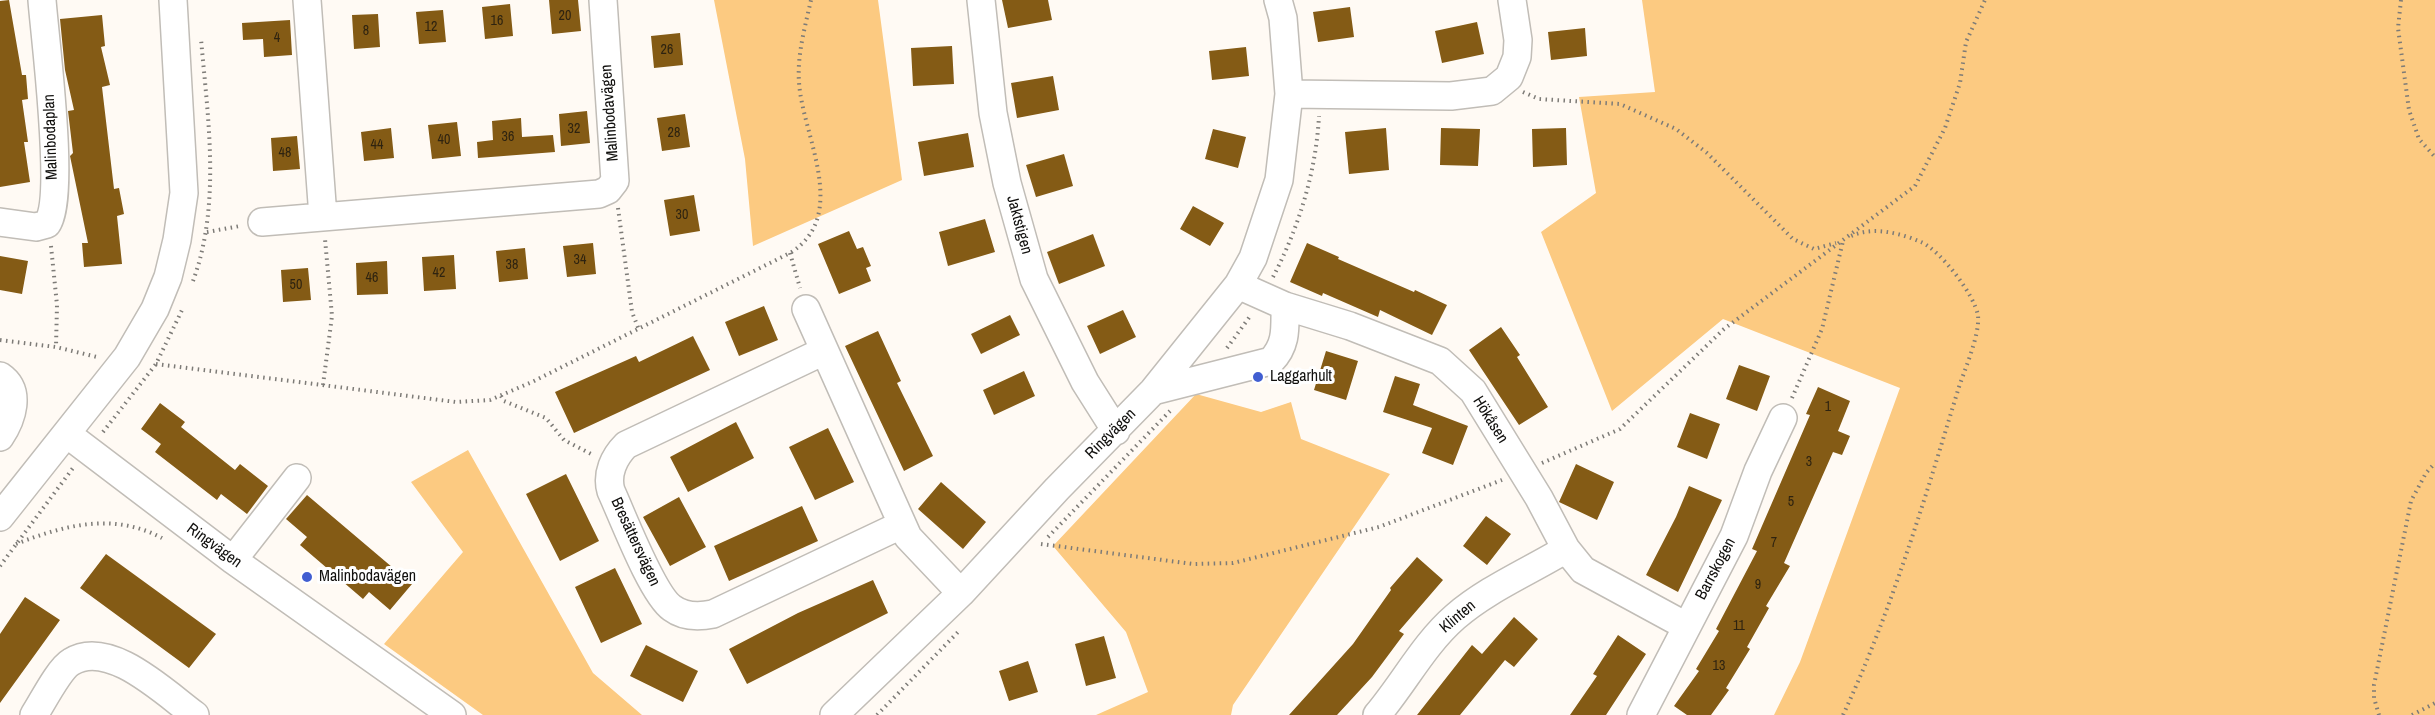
<!DOCTYPE html>
<html>
<head>
<meta charset="utf-8">
<style>
	body { margin:0 }
	canvas { display:block; background:#fffaf4 }
</style>
</head>
<body>
<canvas width="2435" height="715"></canvas>
<script>
const context = document.querySelector('canvas').getContext('2d');
context.lineJoin = 'round';
function fill(path, color) { context.fillStyle = color; context.fill(path, 'evenodd'); }
function trace(path, color, width, dash) { context.strokeStyle = color; context.lineWidth = width; context.lineCap = dash ? 'butt' : 'round'; context.setLineDash(dash || []); context.stroke(path); }
function drawText(font, color, halo, rows, align = 'center') {
  context.font = font + ' "Archivo Narrow",sans-serif'; context.lineWidth = 6; context.setLineDash([]); context.textBaseline = 'middle'; context.strokeStyle = halo; context.fillStyle = color; for (const [text, x, y, turn = 0] of rows) {
    context.save(); context.translate(x, y); context.rotate((+turn || 0) * Math.PI / 180); context.textAlign = isNaN(turn) ? turn : align; if (halo) context.strokeText(text, 0, 0); context.fillText(text, 0, 0); context.restore();
  }
}
const green = new Path2D(`
	M714,0H878L902,180L753,246L745,159Z
	M1642,0H2435V715H1774L1800,662L1900,388L1723,319L1612,411L1541,232L1596,193L1579,97L1655,92Z
	M1196,394L1261,412L1291,402L1301,439L1390,474L1233,705L1231,715H1096L1148,692L1126,632L1053,546Z
	M468,450L593,673L642,715H483L384,644L463,552L411,482Z`);
const building = new Path2D(`
	M9,0L22,75H26L28,99L22,100L28,142H24L30,182L0,187V1Z
	M549,0H578L581,31L552,34Z
	M1002,0H1048L1052,20L1008,28Z
	M510,4L513,36L485,39L482,7Z
	M1350,7L1354,37L1318,42L1313,12Z
	M443,10L446,42L419,44L416,12Z
	M378,14L380,47L354,49L352,15Z
	M102,15L105,46L101,47L110,85L102,87L114,189L119,188L124,214L117,216L122,264L84,267L82,243H88L70,156L73,153L68,111L74,110L65,70L60,19Z
	M290,20L292,55L264,57L263,39L243,40L242,23Z
	M1477,22L1484,54L1442,63L1435,31Z
	M1585,28L1587,56L1551,60L1548,32Z
	M680,33L683,65L654,68L651,36Z
	M952,46L954,84L913,86L911,48Z
	M1246,47L1249,76L1212,80L1209,51Z
	M1053,76L1059,110L1017,118L1011,83Z
	M587,111L590,143L561,146L559,114Z
	M685,114L690,147L662,151L657,118Z
	M521,118L522,137L553,135L555,152L478,158L477,142L493,140L492,121Z
	M457,122L461,156L432,159L428,125Z
	M391,128L394,158L364,161L361,132Z
	M1386,128L1389,170L1349,174L1345,132Z
	M1441,128L1480,129L1478,166L1440,165Z
	M1566,128L1567,165L1533,167L1532,129Z
	M1213,129L1246,137L1238,168L1205,159Z
	M968,133L974,167L924,176L918,142Z
	M297,136L300,169L273,171L271,138Z
	M1064,154L1073,186L1036,197L1026,165Z
	M694,195L700,231L670,236L664,200Z
	M1193,206L1224,223L1210,246L1180,229Z
	M985,219L995,252L948,266L939,232Z
	M849,231L857,249L863,247L871,266L866,268L871,281L839,294L818,244Z
	M1093,234L1105,266L1059,284L1047,252Z
	M593,243L596,274L567,277L563,246Z
	M1307,243L1339,257L1338,259L1414,292L1415,290L1447,305L1432,335L1380,310L1378,317L1323,293L1322,296L1290,282Z
	M525,248L528,279L499,282L496,251Z
	M454,255L456,289L424,291L422,257Z
	M0,256L28,261L22,294L0,290Z
	M387,261L388,294L357,295L356,263Z
	M308,268L311,300L283,302L281,270Z
	M764,306L778,340L739,356L725,322Z
	M1123,310L1136,337L1100,354L1087,326Z
	M1010,315L1020,335L981,354L971,334Z
	M1501,327L1520,355L1517,357L1548,407L1519,425L1469,350Z
	M878,331L901,381L897,383L933,456L904,471L845,346Z
	M693,336L710,370L574,433L555,392L636,356L639,362Z
	M1326,351L1358,361L1346,400L1314,390Z
	M1739,365L1770,376L1757,411L1726,399Z
	M1024,371L1035,396L994,415L983,390Z
	M1395,376L1420,384L1413,405L1468,426L1453,465L1422,453L1432,428L1383,412Z
	M1818,387L1850,401L1838,431L1850,436L1842,455L1833,452L1784,563L1790,566L1766,606L1769,608L1747,647L1750,649L1726,688L1729,690L1711,715H1687L1674,706L1699,671L1696,669L1719,631L1716,629L1757,551L1752,549L1810,415L1806,414Z
	M160,403L185,422L181,427L235,470L240,464L268,486L247,514L221,494L217,500L155,452L161,444L141,429Z
	M1690,413L1720,424L1707,459L1677,447Z
	M736,422L754,458L688,492L670,457Z
	M828,428L854,482L815,500L789,447Z
	M1576,464L1614,482L1597,520L1559,502Z
	M566,474L599,541L560,561L526,494Z
	M941,482L986,522L963,549L918,509Z
	M1689,486L1722,500L1678,592L1646,575L1676,517Z
	M307,495L412,584L390,610L369,592L363,599L300,545L307,537L286,519Z
	M679,497L706,547L670,566L643,517Z
	M802,506L818,541L729,581L714,546Z
	M1486,516L1511,534L1487,565L1463,546Z
	M106,554L216,634L189,668L80,588Z
	M1417,557L1443,580L1399,631L1404,634L1372,677L1337,715H1289L1353,644L1391,590L1390,588Z
	M615,568L642,624L601,643L575,587Z
	M873,580L888,613L747,684L729,649L798,613Z
	M25,597L60,620L0,703V634Z
	M1514,617L1538,639L1514,667L1505,660L1460,715H1417L1472,645L1482,654Z
	M1618,635L1646,654L1606,715H1570L1597,676L1593,674Z
	M1104,636L1116,678L1086,686L1075,644Z
	M646,645L698,671L683,702L630,676Z
	M1028,661L1038,692L1009,701L999,671Z`);
const path = new Path2D(`
	M2401,0L2398,28L2409,110L2419,139L2435,157
	M1523,92L1539,99L1620,104L1676,129L1707,153L1793,239L1814,249L1836,243
	M618,208L632,312L639,330
	M207,232L240,226
	M51,246L57,305L56,347
	M790,253L800,288
	M1273,277C1299,227 1316,172 1319,116
	M193,281C221,205 208,119 201,39
	M0,340L56,347L97,357
	M1227,348L1251,315
	M156,364L456,402L490,400L532,382L790,253C851,215 802,135 799,82C797,55 805,27 811,0
	M323,385L332,316L325,239
	M501,396L504,401L546,418L564,440L593,455
	M1792,398L1822,329L1843,241
	M103,432L156,364L183,308
	M1542,463L1620,429L1724,329L1915,186L1945,128L1960,83L1966,42L1985,0
	M1048,537L1170,411
	M16,544C65,525 113,512 162,538
	M1041,544L1193,564L1233,563L1379,527L1502,480
	M0,566L73,468
	M877,715L960,630
	M1843,715C1891,612 1925,499 1958,390C1964,371 1980,335 1978,316C1975,295 1940,250 1921,242C1900,233 1873,226 1851,236
	M2379,715L2374,698V685L2411,501L2426,473L2435,463
	M2412,715L2435,703`);
const minor = new Path2D(`
	M307,0L323,217
	M981,0L993,113L1007,183L1034,279L1085,382L1116,431
	M1289,94L1451,96L1492,91L1509,77L1517,57L1518,40L1512,0
	M0,222L36,227L47,224C66,198 45,40 42,0
	M262,222L599,194L608,190L615,181L603,0
	M1238,285L1285,306L1350,326L1440,361L1473,391L1539,498L1566,549L1583,570L1686,626
	M806,309L908,537L961,593
	M824,351L626,445C614,457 606,474 611,491C623,517 652,594 672,608C684,617 699,617 713,614L901,525
	M0,376C22,391 12,419 0,437
	M1153,391L1271,361C1287,345 1285,328 1285,306
	M67,434L233,560L452,715
	M0,517L127,357L155,309L168,277L177,240L184,193L173,0
	M233,560L297,478
	M34,715C42,703 59,669 71,662C109,638 165,693 195,715
	M834,715L961,593L1057,489L1153,391L1238,285L1253,258L1279,180L1289,94L1283,18L1278,0
	M1377,715C1404,683 1424,644 1455,617C1487,589 1530,571 1566,549
	M1641,715L1734,536L1758,471L1783,418`);
const markers = [
	[1258,377,6,"#415ed1"],
	[307,577,6,"#415ed1"]
];
const numberNames = [
	["20",565,16],
	["16",497,21],
	["12",431,27],
	["8",366,31],
	["4",277,38],
	["26",667,50],
	["32",574,129],
	["28",674,133],
	["36",508,137],
	["40",444,140],
	["44",377,145],
	["48",285,153],
	["30",682,215],
	["34",580,260],
	["38",512,265],
	["42",439,273],
	["46",372,278],
	["50",296,285],
	["1",1828,407],
	["3",1809,462],
	["5",1791,502],
	["7",1774,543],
	["9",1758,585],
	["11",1739,626],
	["13",1719,666]
];
const streetNames = [
	["Malinbodavägen",610,113,-94],
	["Malinbodaplan",51,137,-92],
	["Jaktstigen",1019,225,75],
	["Hökåsen",1490,420,58],
	["Ringvägen",1111,434,-45],
	["Bresättersvägen",635,542,65],
	["Ringvägen",214,546,36],
	["Barrskogen",1716,569,-62],
	["Klinten",1458,617,-40]
];
const poiNames = [
	["Laggarhult",1270,377],
	["Malinbodavägen",319,577]
];
fill(green, '#fcca81');
fill(building, '#845b15');
trace(minor, '#c1bdb7', 30);
trace(path, '#7d7b77', 4, [1.5, 4.5]);
trace(minor, '#fff', 27);
for (const [x, y, r, color] of markers) { const dot = new Path2D(); dot.arc(x, y, r, 0, 2 * Math.PI); context.fillStyle = color; context.fill(dot); trace(dot, '#fff', 2); }
drawText('14px', '#2e2310', null, numberNames);
drawText('16px', '#11100e', '#fff', streetNames);
drawText('16px', '#11100e', '#fff', poiNames, 'left');
</script>
</body>
</html>
